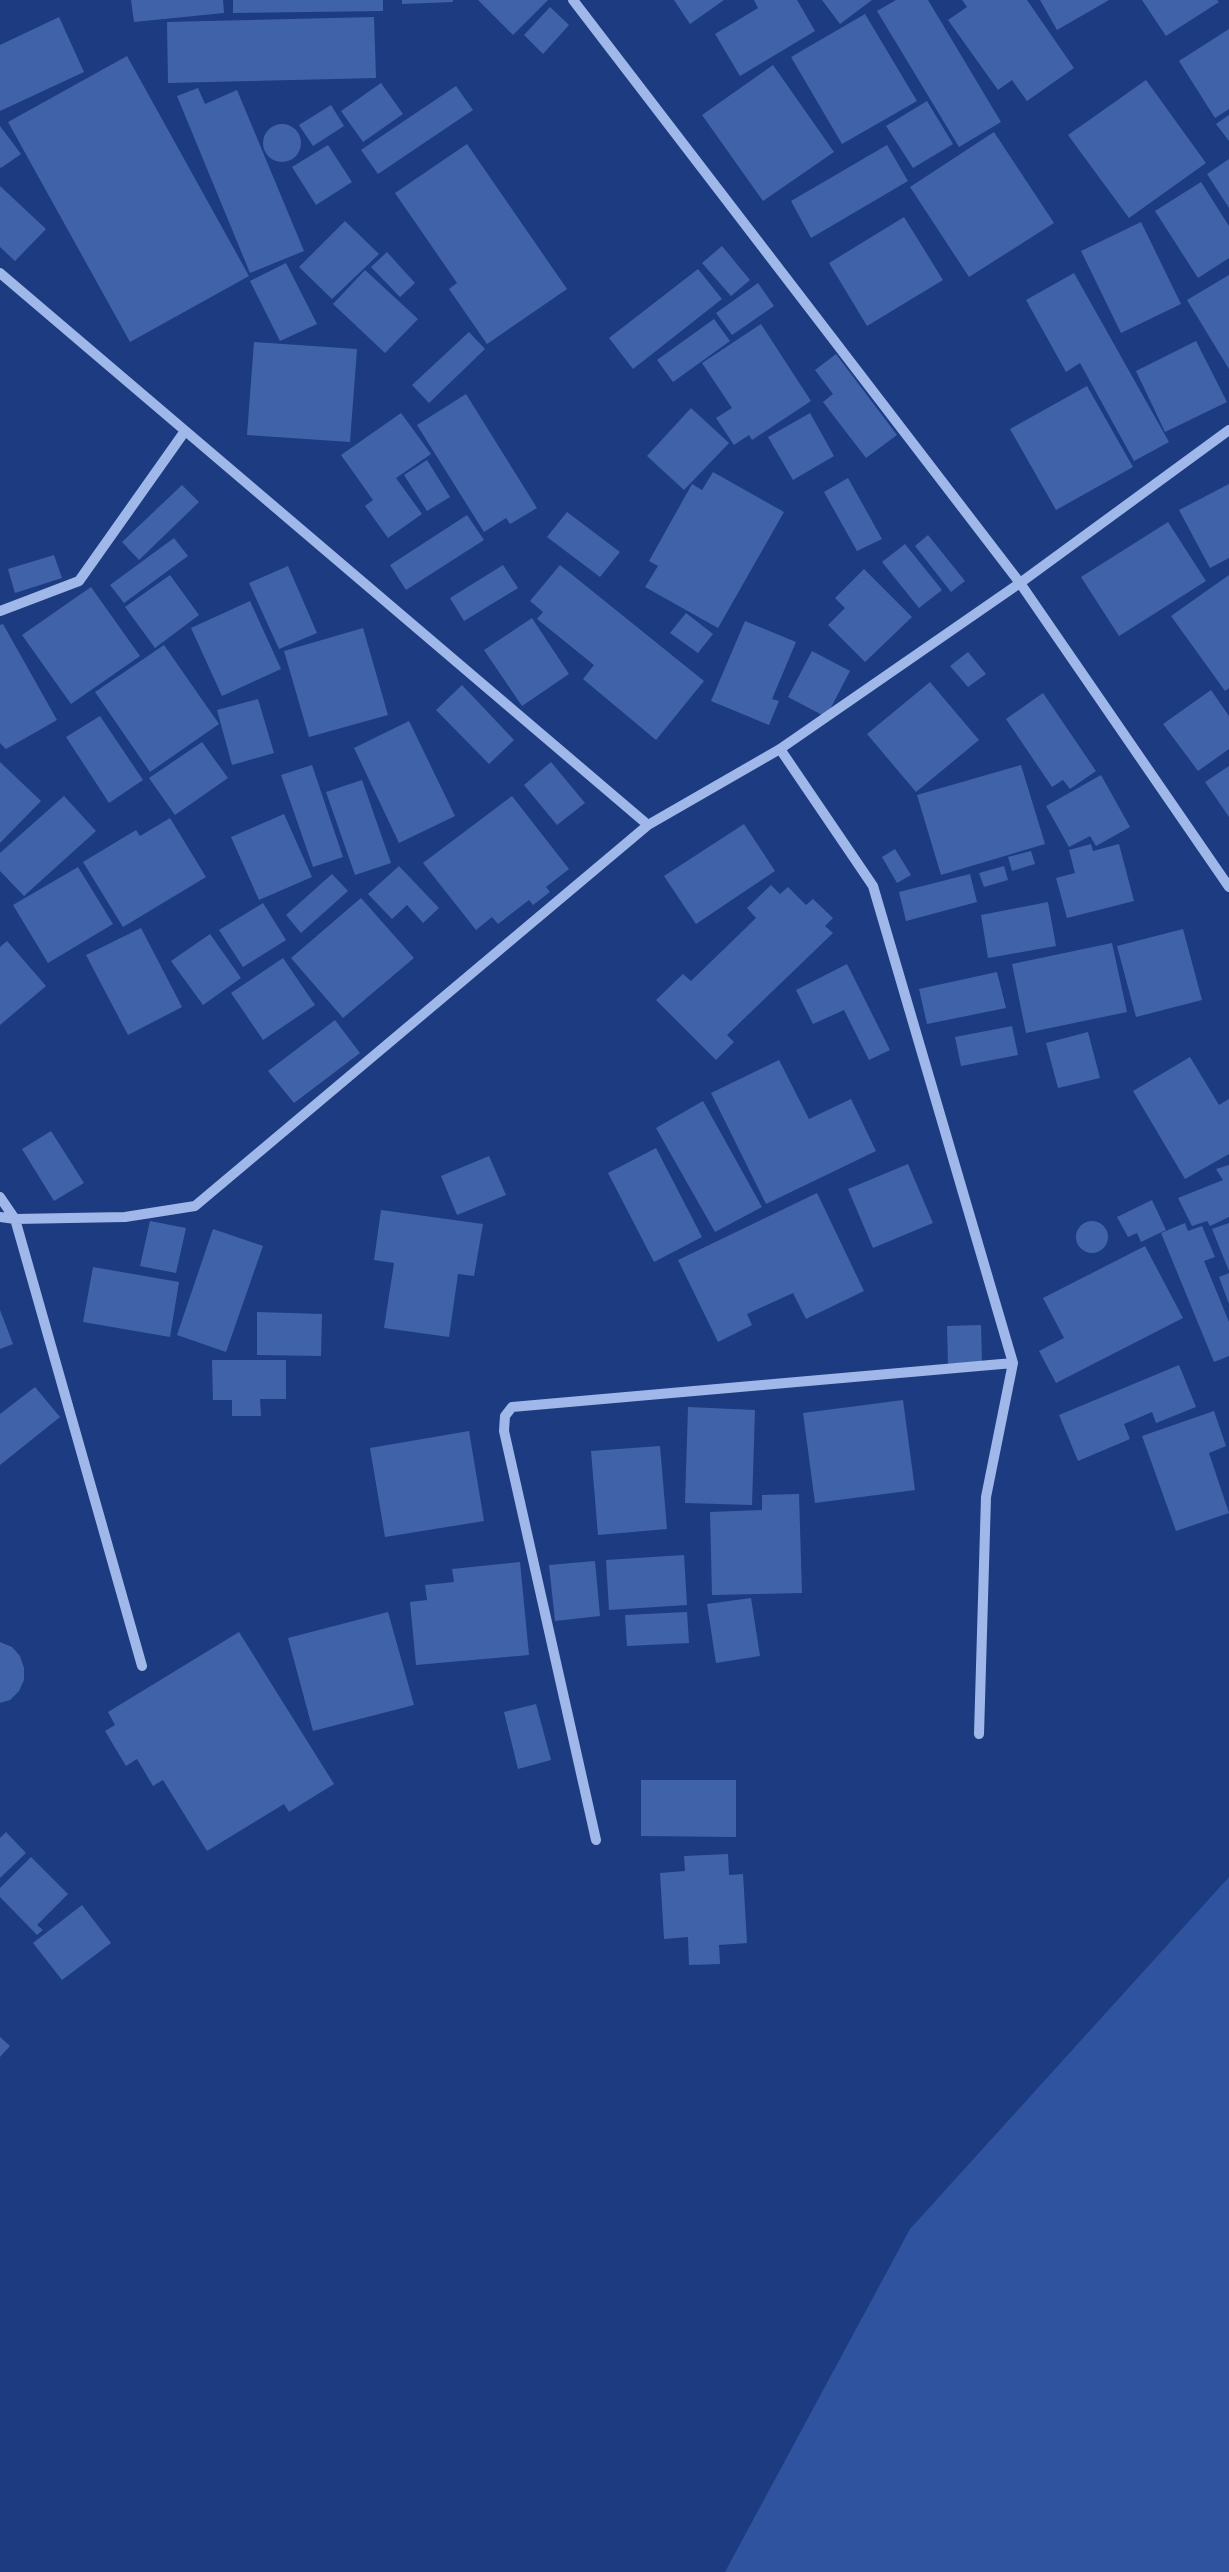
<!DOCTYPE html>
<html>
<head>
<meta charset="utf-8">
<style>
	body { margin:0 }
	canvas { display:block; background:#1c3b80 }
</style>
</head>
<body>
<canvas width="1229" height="2572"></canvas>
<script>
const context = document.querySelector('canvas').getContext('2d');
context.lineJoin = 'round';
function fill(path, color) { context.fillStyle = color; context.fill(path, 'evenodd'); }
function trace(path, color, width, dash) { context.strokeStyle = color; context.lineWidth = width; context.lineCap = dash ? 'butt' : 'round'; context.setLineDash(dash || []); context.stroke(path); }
const green = new Path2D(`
	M1229,1877V2572H725L910,2229Z`);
const building = new Path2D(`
	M131,0H223L224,13L134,22Z
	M233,0H383V11L233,13Z
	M402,0H453V2L402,4Z
	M478,0H548L513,35Z
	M674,0H724L690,24Z
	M754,0H797L815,31L740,76L715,34L758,8Z
	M822,0H872L840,24Z
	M896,0H928L1001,122L959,147L877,11Z
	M962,0H1027L1074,68L1027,101L1012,80L998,90L948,20L967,7Z
	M1040,0H1109L1057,30Z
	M1142,0H1217L1219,2L1166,36Z
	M550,7L569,25L543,54L524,35Z
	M865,14L917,101L842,144L791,57Z
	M59,17L84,72L0,111V45Z
	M374,17L376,78L168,83L167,22Z
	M1229,29V109L1215,118L1179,61Z
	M127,56L249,276L130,342L8,122Z
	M773,65L834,152L763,201L702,115Z
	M1146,80L1206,163L1129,218L1068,135Z
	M381,83L403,114L363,142L341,111Z
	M456,86L473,110L378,174L361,150Z
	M198,88L205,104L237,90L304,251L250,273L177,96Z
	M927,101L953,144L913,168L886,126Z
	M331,105L344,126L313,146L299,125Z
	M1229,115V141L1216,124Z
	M263 143a19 19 0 1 1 38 0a19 19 0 1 1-38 0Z
	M0,126L21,154L1,168L0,167Z
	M994,132L1054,223L969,277L910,187Z
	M467,144L567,289L487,344L449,289L457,283L395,193Z
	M328,145L352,182L316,205L292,167Z
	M887,145L908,181L811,238L791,201Z
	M1229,159V208L1207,174Z
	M1201,182L1229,226V258L1198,278L1155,211Z
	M0,186L46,229L15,261L0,247Z
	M904,217L943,280L867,326L829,263Z
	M345,221L379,254L332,299L299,267Z
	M1141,222L1181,304L1121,333L1081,251Z
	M722,246L750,280L731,296L702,263Z
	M387,252L415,283L400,297L371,267Z
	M286,263L317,324L280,341L250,281Z
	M698,269L722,299L633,369L609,338Z
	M365,270L418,319L385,353L333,304Z
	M1074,273L1169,442L1134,461L1080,363L1066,372L1026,300Z
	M1229,275V369L1187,300Z
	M758,283L774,306L732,335L716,313Z
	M714,319L730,341L673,382L657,360Z
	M761,324L811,401L752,440L749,435L734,445L716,418L732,408L702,363Z
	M469,332L485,349L429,403L412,385Z
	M1196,341L1227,402L1165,432L1136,371Z
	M254,342L357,349L350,442L247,435Z
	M836,354L897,435L866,458L823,402L833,394L815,370Z
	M1087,386L1133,467L1056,510L1010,429Z
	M466,394L537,508L510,524L506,518L484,532L417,425Z
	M691,408L729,443L684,490L647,456Z
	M401,413L431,454L396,478L422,514L388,538L365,506L373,500L341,455Z
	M810,413L834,456L793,480L768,437Z
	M427,460L450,497L427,511L404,475Z
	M713,472L784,512L718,628L645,587L658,566L649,561L692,484L702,490Z
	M848,478L882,539L857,551L824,492Z
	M1229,484V558L1210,568L1179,510Z
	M182,485L199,502L139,560L122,542Z
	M567,512L620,552L600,577L547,537Z
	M467,515L484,540L406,590L390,565Z
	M1168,522L1206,581L1119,636L1081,577Z
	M928,535L965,581L951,592L915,546Z
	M174,538L188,556L124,603L110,585Z
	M905,544L942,590L919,608L882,562Z
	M54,555L62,578L15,593L8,569Z
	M503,565L518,588L464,621L450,598Z
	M560,565L704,681L656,740L583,679L594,665L537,619L543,612L530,601Z
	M288,566L317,633L279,649L249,583Z
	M864,569L912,617L865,662L828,625L845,608L835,598Z
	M170,575L199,615L155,648L125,607Z
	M1229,575V688L1225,691L1171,616Z
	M91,587L140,656L71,704L22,635Z
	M250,601L281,669L222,696L191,628Z
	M686,613L713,634L698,653L670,633Z
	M532,618L569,674L522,706L484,650Z
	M745,621L796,642L772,699L779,701L769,725L711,701Z
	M3,624L57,720L6,749L0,743V625Z
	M363,628L388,715L309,737L284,651Z
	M164,645L219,724L150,772L95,692Z
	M812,651L850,671L826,717L788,697Z
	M968,652L986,674L968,687L950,666Z
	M930,682L979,740L916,792L867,734Z
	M462,685L514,740L489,764L436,710Z
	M1211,690L1229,716V749L1198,771L1163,724Z
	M1043,693L1096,771L1070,789L1063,780L1052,787L1006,719Z
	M258,699L274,753L232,765L217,710Z
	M100,716L143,780L109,803L66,737Z
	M409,721L455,816L399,843L354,748Z
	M202,742L228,778L175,815L149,778Z
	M0,762L41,801L0,843Z
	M551,762L585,803L557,825L524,785Z
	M312,765L343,857L313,867L281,775Z
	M1021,765L1045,844L941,875L917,795Z
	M1229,766V817L1205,782Z
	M1101,775L1130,827L1096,846L1090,836L1069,847L1046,806Z
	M362,780L391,863L355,875L326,792Z
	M64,796L96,831L24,896L0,871V853Z
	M512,796L569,869L546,887L550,892L533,905L529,900L498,924L492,917L476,930L423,863Z
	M284,814L312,877L259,900L231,837Z
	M170,818L206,877L123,927L83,862L136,830L140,836Z
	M744,824L775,871L696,924L664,876Z
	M1091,844L1093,851L1119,844L1134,901L1067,918L1056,878L1075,873L1069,850Z
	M895,849L911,875L897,883L882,857Z
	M1031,851L1035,864L1012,871L1008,857Z
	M399,866L439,908L423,923L407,905L392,919L368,894Z
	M1004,866L1008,880L984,887L979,873Z
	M78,867L113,924L48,963L13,905Z
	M332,874L348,891L301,933L286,915Z
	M970,874L977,902L906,921L899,892Z
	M771,885L780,894L788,887L806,905L813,899L833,918L825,926L833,933L727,1035L734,1042L716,1060L656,1000L683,974L691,981L756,918L747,908Z
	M361,898L414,958L343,1018L291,958Z
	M1048,902L1056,946L988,958L981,915Z
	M263,903L286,940L243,967L219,930Z
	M141,928L182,1007L128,1035L86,955Z
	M1183,929L1202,1000L1136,1017L1117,946Z
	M210,934L241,978L203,1005L171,961Z
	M7,941L46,986L0,1025V947Z
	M1112,943L1127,1012L1026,1033L1012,964Z
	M283,958L315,1005L263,1040L231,993Z
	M847,964L890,1050L869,1060L844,1010L813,1024L796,990Z
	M997,972L1006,1008L927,1024L919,989Z
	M335,1020L360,1053L294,1103L268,1071Z
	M1012,1026L1018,1055L961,1066L955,1037Z
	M1088,1032L1100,1078L1058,1088L1046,1043Z
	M1190,1057L1219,1105L1229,1099V1154L1185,1179L1133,1091Z
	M779,1060L809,1119L851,1099L876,1151L766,1204L711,1093Z
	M703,1101L762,1207L715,1232L656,1128Z
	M51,1131L84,1183L54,1201L22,1149Z
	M656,1148L702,1237L654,1262L608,1173Z
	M489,1156L506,1195L457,1215L441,1176Z
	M908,1164L933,1223L873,1248L848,1189Z
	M1229,1165V1217L1210,1226L1207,1221L1192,1226L1178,1198L1223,1180L1216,1169Z
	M817,1193L864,1291L806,1319L793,1293L747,1314L752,1325L718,1342L678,1260Z
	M1152,1200L1166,1230L1141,1242L1137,1233L1128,1237L1117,1217Z
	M381,1210L483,1224L474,1276L458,1274L449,1337L384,1328L394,1263L374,1260Z
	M150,1221L186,1228L176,1273L140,1266Z
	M1076 1237a16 16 0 1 1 32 0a16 16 0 1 1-32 0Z
	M1185,1223L1188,1231L1202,1226L1215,1257L1204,1261L1229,1322V1356L1214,1362L1161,1233Z
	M1229,1223V1271L1212,1229Z
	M213,1229L263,1246L226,1352L177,1335Z
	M1145,1246L1183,1318L1056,1383L1039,1351L1064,1338L1043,1298Z
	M93,1267L179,1282L170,1337L83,1322Z
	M1229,1273V1304L1219,1277Z
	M0,1310L13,1344L0,1349Z
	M257,1312L322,1314L321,1356L257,1355Z
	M981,1325L982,1362L948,1364L947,1326Z
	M212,1360H286V1399H260L261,1416H232V1400H213Z
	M1179,1365L1196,1407L1156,1423L1152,1412L1124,1424L1130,1439L1078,1461L1059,1415Z
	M35,1387L60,1417L0,1465V1414Z
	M903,1400L915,1490L815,1503L803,1413Z
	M688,1407L755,1410L752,1505L685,1503Z
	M1214,1411L1226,1446L1209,1453L1229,1513L1176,1531L1142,1436Z
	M469,1431L484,1521L385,1537L370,1448Z
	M660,1446L667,1529L598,1535L591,1451Z
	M799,1494L802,1593L712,1595L710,1512L762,1510V1495Z
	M684,1555L687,1605L609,1610L606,1560Z
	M595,1561L600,1616L555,1621L549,1565Z
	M520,1562L529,1655L416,1665L410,1602L427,1600L425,1585L454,1582L452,1569Z
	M751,1598L760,1656L716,1663L707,1604Z
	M388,1612L414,1705L313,1731L288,1638Z
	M687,1612L689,1643L627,1646L625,1615Z
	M239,1632L334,1784L289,1812L284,1804L207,1851L163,1780L153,1786L137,1759L126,1766L105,1731L115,1725L108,1712Z
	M0,1642L12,1647L20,1656L24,1668V1680L19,1691L10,1700L0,1703Z
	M536,1704L551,1760L518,1769L504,1712Z
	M641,1780H736V1837L641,1836Z
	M6,1832L26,1853L0,1878V1838Z
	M728,1854L729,1875L743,1874L747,1943L719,1945L720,1964L689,1965L688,1937L664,1939L660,1873L685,1871L684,1856Z
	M31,1857L68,1894L37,1925L43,1930L37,1935L0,1897V1888Z
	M82,1905L111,1943L62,1980L33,1943Z
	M0,2037L10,2046L0,2057Z`);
const minor = new Path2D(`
	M573,0L1020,583L1229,887
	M0,273L648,825
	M0,611L79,581L185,431
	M780,749L873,886L1013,1363L986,1497L979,1734
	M0,1197L15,1219L142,1666
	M0,1217L15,1219L125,1217L195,1206L648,825L780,749L1020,583L1229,430
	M596,1840L504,1431L505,1416L512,1407L1013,1363`);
fill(green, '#2f539f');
fill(building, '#4062a8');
trace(minor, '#a0b8e9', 10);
</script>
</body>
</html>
